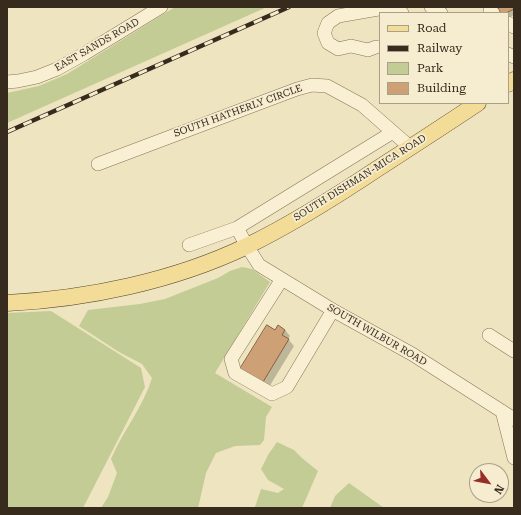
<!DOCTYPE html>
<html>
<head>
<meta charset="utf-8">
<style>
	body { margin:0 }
	#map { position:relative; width:521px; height:515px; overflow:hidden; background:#eee4c0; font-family:"Roboto Serif",serif }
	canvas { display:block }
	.frame { position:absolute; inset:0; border:8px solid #372b1d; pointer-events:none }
	.legend { position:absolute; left:379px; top:12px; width:130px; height:92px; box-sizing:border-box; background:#f6edd0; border:1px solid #aa9f88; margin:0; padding:5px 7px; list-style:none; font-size:12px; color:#372b1d }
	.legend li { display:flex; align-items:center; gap:8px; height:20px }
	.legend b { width:20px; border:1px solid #aa9f88 }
	.north { position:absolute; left:469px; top:463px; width:40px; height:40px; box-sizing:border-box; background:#f6edd0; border:1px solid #aa9f88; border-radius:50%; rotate:122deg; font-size:11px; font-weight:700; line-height:16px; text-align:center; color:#372b1d }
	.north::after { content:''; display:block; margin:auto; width:14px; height:18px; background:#972e27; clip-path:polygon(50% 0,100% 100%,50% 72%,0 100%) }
</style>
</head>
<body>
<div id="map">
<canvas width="521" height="515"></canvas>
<div class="frame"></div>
<ul class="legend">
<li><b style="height:5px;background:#f2dc97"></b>Road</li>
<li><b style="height:5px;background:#372b1d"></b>Railway</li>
<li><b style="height:11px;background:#c2cc94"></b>Park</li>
<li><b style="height:11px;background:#cda076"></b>Building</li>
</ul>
<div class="north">N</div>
</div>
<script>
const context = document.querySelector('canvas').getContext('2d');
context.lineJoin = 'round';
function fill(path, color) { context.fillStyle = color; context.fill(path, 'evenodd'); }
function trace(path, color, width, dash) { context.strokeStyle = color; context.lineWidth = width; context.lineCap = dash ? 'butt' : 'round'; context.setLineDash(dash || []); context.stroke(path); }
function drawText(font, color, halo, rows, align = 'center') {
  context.font = font + ' "Roboto Serif",serif'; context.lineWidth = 3.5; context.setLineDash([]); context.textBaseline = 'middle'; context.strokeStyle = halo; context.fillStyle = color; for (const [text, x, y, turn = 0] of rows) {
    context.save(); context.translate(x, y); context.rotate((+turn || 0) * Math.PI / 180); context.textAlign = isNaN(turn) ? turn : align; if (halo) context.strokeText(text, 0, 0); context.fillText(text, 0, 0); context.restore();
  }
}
const green = new Path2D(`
	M175,7H267L7,123V93L39,86L67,74Z
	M242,267L252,269L270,282L215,373L272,407L266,417L264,440L260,445L235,446L216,453L206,473L198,508H101L108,497L117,473L111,459C123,431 143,407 152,378L142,364L119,352L79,326L88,310L140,304L165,299L218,278L230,271Z
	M51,311L141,368L145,387L83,508H7V313Z
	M277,442L294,450L302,458L318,471L302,508H256L255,507L261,489L278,493L284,489L268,480L261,469L268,455Z
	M349,483L384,508H330L335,496Z`);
const shadow = new Path2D(`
	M499,7H514V15L508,18V13H502Z
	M285,330L290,336L288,339L294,346L269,387L247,374L275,331Z`);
const building = new Path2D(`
	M498,7H514V9L506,13H501Z
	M267,325L275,330L278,325L285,330L282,335L289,339L263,382L240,369Z`);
const minor = new Path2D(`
	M396,7L398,11L402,13
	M431,7L441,13
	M491,7L490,11L493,13
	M508,23L514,27
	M376,47L368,50L351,46L338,49L328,43L324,33L328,23L338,16L390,7
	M508,54L514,57
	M7,82L18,81L37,77L57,69L84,54L161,7
	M98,164L297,89L312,85L327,86L362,105L410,147
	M237,228L247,246L259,265L336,312L412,354L514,419
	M189,245L237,228L393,132
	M282,279L231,359L235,373L272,394L287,387L333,310
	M489,335L514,351
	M502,411L514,458`);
const major = new Path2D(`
	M508,84L514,80
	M7,303C87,299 174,281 247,246C292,224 335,197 377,169C411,147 445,125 478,103`);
const rail = new Path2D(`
	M7,132L289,7`);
const streetNames = [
	["EAST SANDS ROAD",97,45,-30],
	["SOUTH HATHERLY CIRCLE",238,111,-20],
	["SOUTH DISHMAN-MICA ROAD",360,178,-32],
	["SOUTH WILBUR ROAD",377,335,30]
];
fill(green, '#c2cc94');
fill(shadow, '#0003');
fill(building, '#cda076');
trace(building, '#875f3e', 1);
trace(minor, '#887458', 14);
trace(major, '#55422d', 17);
trace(minor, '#f9f0d4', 13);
trace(major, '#f2dc97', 16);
trace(rail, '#372b1d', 4.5);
trace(rail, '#f6edd0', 3, [9]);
drawText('10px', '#372b1d', '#f6edd0', streetNames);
</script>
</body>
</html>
